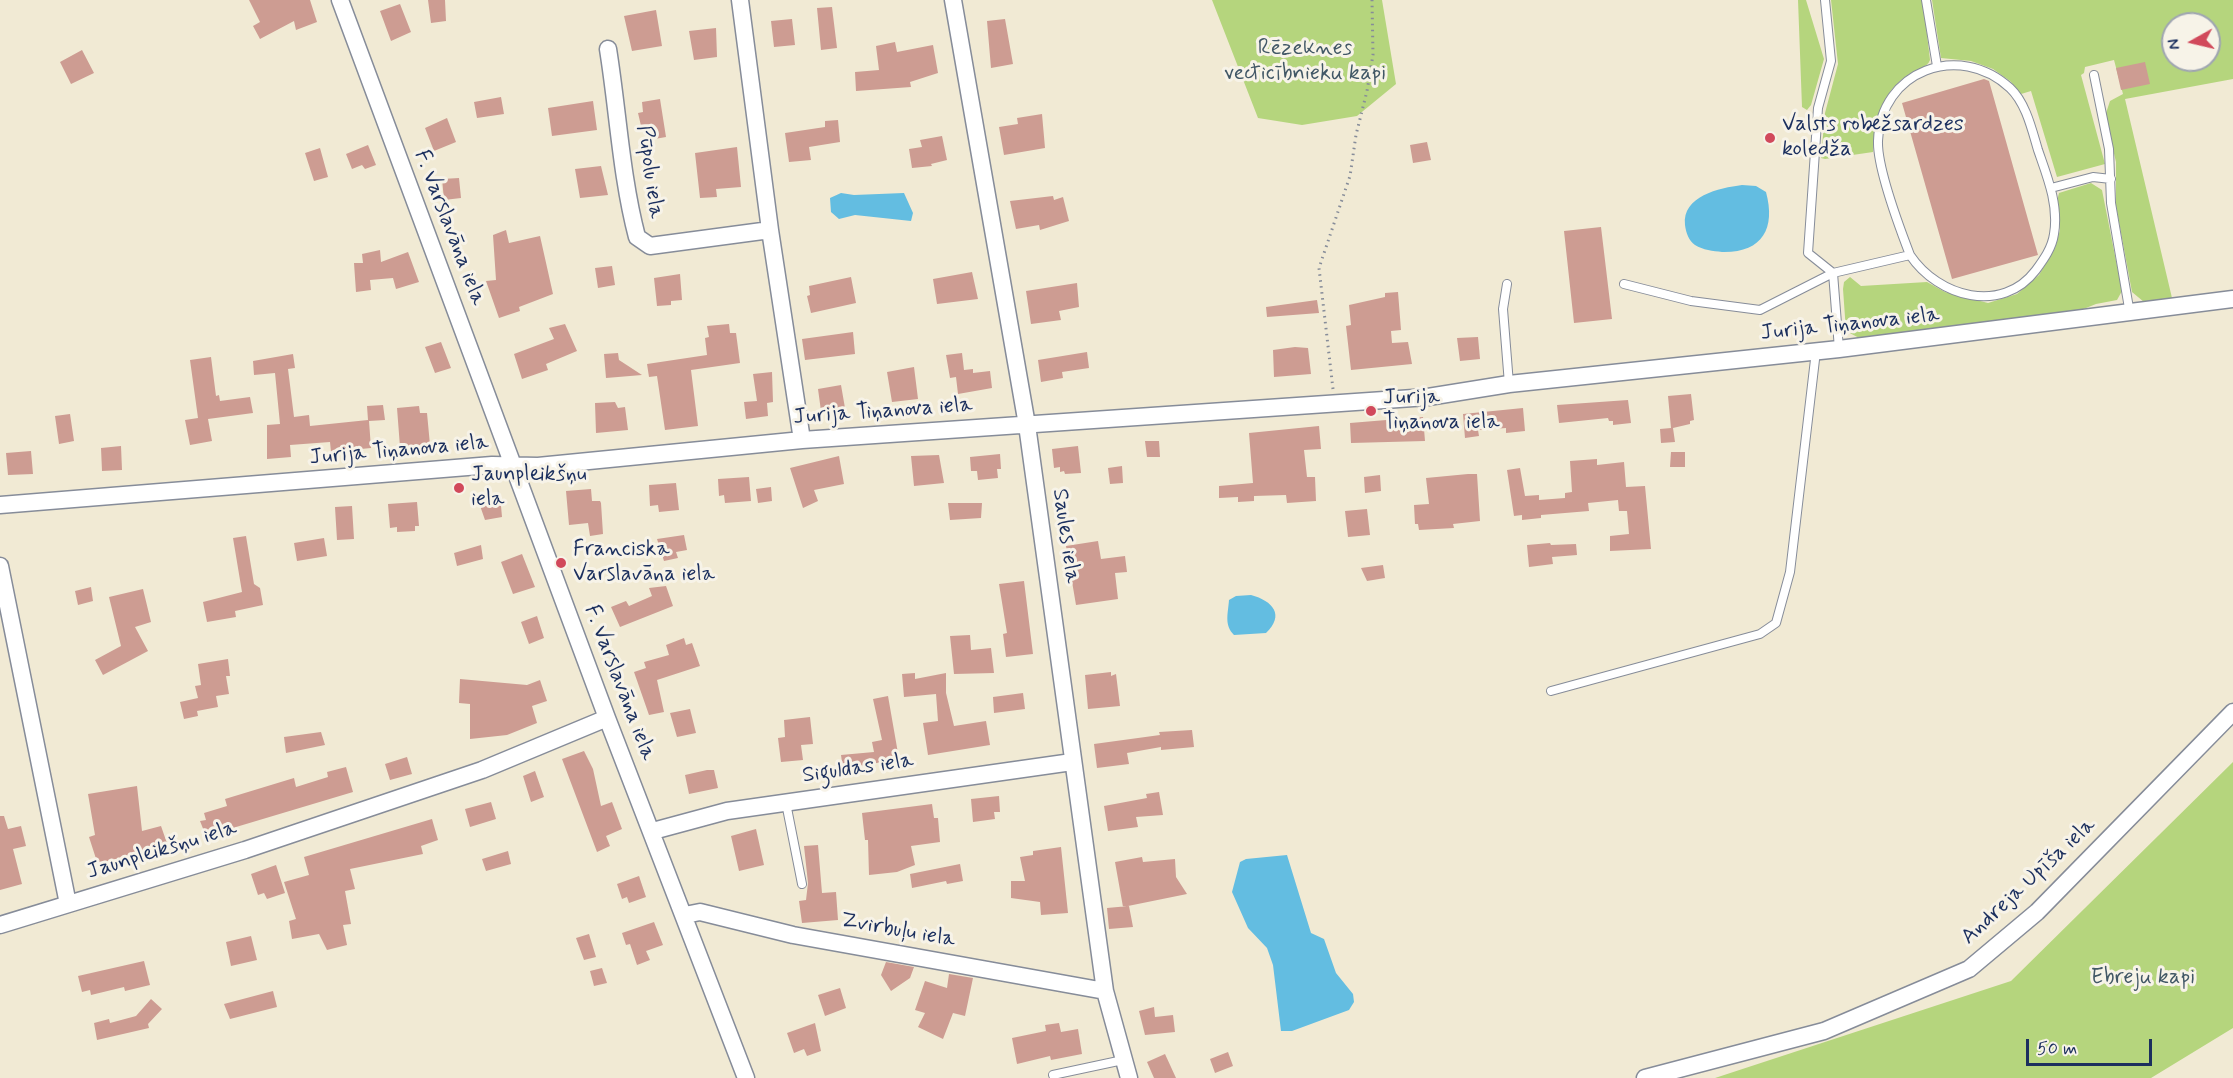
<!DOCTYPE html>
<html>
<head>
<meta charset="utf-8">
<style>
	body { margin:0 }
	#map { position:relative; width:2233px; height:1078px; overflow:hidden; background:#f1ead4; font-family:Mynerve,sans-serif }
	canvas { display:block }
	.north { position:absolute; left:2161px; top:12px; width:60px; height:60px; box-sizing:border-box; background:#f7f3e8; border:2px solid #9fa5b1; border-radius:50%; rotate:262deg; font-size:16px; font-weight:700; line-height:24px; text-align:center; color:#1b2f5e }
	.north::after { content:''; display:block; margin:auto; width:21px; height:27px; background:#d1495b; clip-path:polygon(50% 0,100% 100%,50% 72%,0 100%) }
	.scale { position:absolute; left:2026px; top:1039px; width:126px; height:27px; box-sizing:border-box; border:3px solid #1b2f5e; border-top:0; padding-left:8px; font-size:18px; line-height:21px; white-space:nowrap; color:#1b2f5e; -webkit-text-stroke:4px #f7f3e8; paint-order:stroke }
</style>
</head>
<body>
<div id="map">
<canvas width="2233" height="1078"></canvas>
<div class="north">N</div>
<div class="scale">50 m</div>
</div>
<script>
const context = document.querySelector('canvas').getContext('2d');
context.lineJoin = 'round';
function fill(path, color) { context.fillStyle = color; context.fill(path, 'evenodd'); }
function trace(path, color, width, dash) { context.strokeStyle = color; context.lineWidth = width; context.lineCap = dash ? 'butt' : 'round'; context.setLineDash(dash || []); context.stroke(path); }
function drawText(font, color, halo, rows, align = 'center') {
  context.font = font + ' Mynerve,sans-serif'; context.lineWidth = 6; context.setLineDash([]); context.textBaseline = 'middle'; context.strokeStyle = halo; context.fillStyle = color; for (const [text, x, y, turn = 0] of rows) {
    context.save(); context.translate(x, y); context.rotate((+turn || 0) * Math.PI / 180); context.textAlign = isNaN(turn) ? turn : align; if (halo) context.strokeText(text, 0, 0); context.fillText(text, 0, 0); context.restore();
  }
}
const green = new Path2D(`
	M1212,0H1382L1396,84L1357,116L1302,125L1258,118Z
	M1798,0H1806L1824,59L1811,105L1807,110L1802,107Z
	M1831,0H1923L1930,60C1927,68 1918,69 1911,73C1881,91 1875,121 1873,152L1825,159L1821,158L1825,113L1838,64Z
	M1932,0H2233V79L2125,99L2172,298L2144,302L2132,292L2116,206V162L2105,116L2110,101L2123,94L2114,60L2085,67L2084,73L2081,75L2105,164L2057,177L2031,91L2021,94L2010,81L1993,69L1971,61L1941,58ZM2173,24H2209V60H2173Z
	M2091,183L2102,190L2122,291L2117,300L2096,304L2076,312L1861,339L1846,331L1843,289L1844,282L1850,277L1861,286L1927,282L1945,292L1988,303L2017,294L2039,275L2055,248L2060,230L2057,201L2059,193Z
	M2233,762V1028L2151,1078H1715L2011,981Z`);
const water = new Path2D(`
	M1742,185L1756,186L1766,192C1776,229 1762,253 1722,252C1713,251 1703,250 1695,245C1689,241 1686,233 1685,225C1682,196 1719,188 1742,185Z
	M841,193L854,195L904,193L913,213L911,221L855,215L839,219L831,212L830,198Z
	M1251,595C1273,601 1285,615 1266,633L1234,635C1224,625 1228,614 1229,600L1236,596Z
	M1287,855L1311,933L1324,939L1336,973L1353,994L1354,1002L1349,1010L1292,1031H1281L1273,965L1267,948L1248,928L1232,892L1240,862L1246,859Z`);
const building = new Path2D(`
	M249,0H310L317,22L296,30L294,21L260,39L253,26L260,22Z
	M428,0H445L446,21L431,23Z
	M400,4L411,32L391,41L380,11Z
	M832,7L837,48L821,50L817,8Z
	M656,10L662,46L632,51L624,16Z
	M792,19L795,45L774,47L771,21Z
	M1005,19L1013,64L991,68L987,21Z
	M716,28L717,57L694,60L689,31Z
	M895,42L897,52L933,45L938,73L910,82L911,87L856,91L855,72L879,70L876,46Z
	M82,50L94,73L71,84L60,62Z
	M2145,62L2150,84L2121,90L2116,68Z
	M1984,79L1989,81L2038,255L1952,279L1902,103Z
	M501,97L504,114L477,118L474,102Z
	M660,99L666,137L649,140L647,130H642L638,113L643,112L642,102Z
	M593,101L597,130L552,136L548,108Z
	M1042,114L1045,148L1004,155L999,127L1018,124L1017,118Z
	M447,118L456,142L434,151L425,128Z
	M838,120L840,142L809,147L811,160L789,162L785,133L825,127V121Z
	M942,136L947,160L931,164L932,166L912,168L909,149L922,147L920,140Z
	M1427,142L1431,160L1413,163L1410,145Z
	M368,145L376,165L365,169L362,165L352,169L346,154Z
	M737,147L741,187L716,189L717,197L700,198L695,153Z
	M320,148L328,177L314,181L305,153Z
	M601,166L608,195L580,198L575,169Z
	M459,178L461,198L444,200L442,179Z
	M1053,196L1054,200L1063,197L1069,221L1040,230L1039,225L1016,229L1010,201Z
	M1601,227L1612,319L1574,323L1564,231Z
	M506,230L509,243L540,236L553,294L519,307L520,311L499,318L486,281L496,280L493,235Z
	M380,250L381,262L408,252L419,282L396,289L393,278L370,280L371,290L356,292L354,263H363L362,254Z
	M612,266L615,285L598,288L595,268Z
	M972,272L978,299L937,304L933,279Z
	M680,274L682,300L671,301V305L657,306L654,278Z
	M851,277L856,303L811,313L807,296L810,295L809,286Z
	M1077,283L1079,307L1059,311L1061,320L1031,324L1026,291Z
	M1398,292L1401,330L1391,331L1392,343L1408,342L1412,364L1351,370L1346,326L1351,325L1349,305L1385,297V293Z
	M1317,300L1319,313L1267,317L1266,307Z
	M565,324L577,351L546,364L548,370L522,379L514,354L554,339L549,328Z
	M729,324L730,333H736L740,363L691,370L698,426L665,430L657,376L649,377L647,364L707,355L705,338L709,337L707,326Z
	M853,332L855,354L805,360L802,339Z
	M1478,337L1480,359L1460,361L1457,338Z
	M441,342L451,368L435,373L425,347Z
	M1295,347L1308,348L1311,374L1274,377L1273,350Z
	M1087,352L1089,368L1062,372L1063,378L1041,382L1038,360Z
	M618,353L619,360L642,375L606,378L604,354Z
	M962,353L964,370L973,369V373L990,371L992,388L958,394L956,377L950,378L946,355Z
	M293,354L295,368L288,369L294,417L309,415L310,426L368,420L367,406L383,405L385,420L369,421L371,448L331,452L330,442L290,445L291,457L267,459V425L280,424L275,373L254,375L253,361Z
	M211,357L216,396L219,395L220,401L250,397L253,413L208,419L212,441L190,445L185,420L198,418L190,360Z
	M914,367L918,399L892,402L887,372Z
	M772,372L773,402L767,403L768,416L746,419L744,402L757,401L753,374Z
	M841,385L845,408L821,411L818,389Z
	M1691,394L1694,420L1690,421V424L1673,428L1675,442L1661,443L1660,429L1671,428L1668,396Z
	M1628,400L1631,423L1613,425V421H1609L1608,418L1559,423L1557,405Z
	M615,402L618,408L625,407L628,430L596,433L595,403Z
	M419,406L420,413H427L430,445L400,447L397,408Z
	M1523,408L1525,431L1506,433V428L1478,430L1479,436L1465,438L1463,414Z
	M70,414L74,441L59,444L55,416Z
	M1423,417L1425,441L1351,443L1350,423Z
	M1319,426L1321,449L1304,450L1307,477H1315L1316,501L1287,503L1286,495L1254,496V501L1238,502V497L1219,498V486L1253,483L1249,433Z
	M1145,441H1159L1160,457H1147Z
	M121,446L122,470L102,471L101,448Z
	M1078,446L1081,473L1065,474L1064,471L1060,472V467L1054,468L1052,449Z
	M31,451L33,474L8,475L6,453Z
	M1671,452H1685V467H1670Z
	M1000,454L1001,469H997L998,478L978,480L977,471H971L970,457Z
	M939,455L944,483L914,486L911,456Z
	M839,456L844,484L814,490L818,501L803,508L790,468Z
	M1597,459V465L1624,462L1626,487L1645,486L1651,549L1610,551V536L1629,534L1627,511H1619L1618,500L1588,503L1589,511L1541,515V518L1522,520V515L1514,516L1507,470L1520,468L1525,496L1539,495V500L1565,498V493L1572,492L1570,461Z
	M1122,466L1123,483L1110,484L1108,468Z
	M1468,474H1477L1480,521L1453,524L1454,528L1419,530L1418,524H1415L1414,505L1429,504L1426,478Z
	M1380,475L1381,491L1365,493L1364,477Z
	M749,477L751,501L725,503L724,495L719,496L718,479Z
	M676,483L679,510L659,512L658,505L650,506L649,485Z
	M771,487L772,501L758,503L756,489Z
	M591,489L592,501H600L601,503L603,534L590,536L588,523L569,525L566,491Z
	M500,495L502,517L485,520L477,497Z
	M417,502L419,526H415V531L397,532V527L390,528L388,504Z
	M948,503H982L981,518L950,520Z
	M352,506L354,539L337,540L335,507Z
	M1367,509L1370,535L1348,537L1345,511Z
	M684,535L687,550L676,552L678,558L664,561L657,539Z
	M246,536L254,584L260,588L263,605L235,611L236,617L207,622L203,602L242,592L233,538Z
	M324,538L327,556L297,561L294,543Z
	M1098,541L1101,559L1125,556L1127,572L1115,573L1118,599L1076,605L1066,546Z
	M1550,543L1551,545L1576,544L1577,555L1552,557L1553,564L1529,567L1527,545Z
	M481,545L483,559L457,566L454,553Z
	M522,554L535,587L513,594L501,562Z
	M1383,565L1385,578L1367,581L1361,568Z
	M1024,581L1033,654L1006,657L1003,634L1007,633L999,584Z
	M666,586L673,606L620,627L611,607L626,601L629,606L652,596L649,588Z
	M91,587L93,601L78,605L75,591Z
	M143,589L151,622L135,627L148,651L103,675L95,660L121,646L109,597Z
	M537,616L544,638L529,644L521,622Z
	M970,635L971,650L991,648L994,673L954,674L950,636Z
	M684,638L686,645L692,643L700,666L657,680L664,712L649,715L634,672L646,668L644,662L669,655L666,645Z
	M228,659L230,676H226L229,694L216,696L218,707L197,711L198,716L184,719L180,702L198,698L195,686L201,685L198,664Z
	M1111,672V676L1116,674L1120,706L1088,709L1085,675Z
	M915,673V679L946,673V693L954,726L986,721L990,745L928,755L923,723L938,721L936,694L904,697L902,674Z
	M460,679L527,685L540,680L547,701L532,706L537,723L507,735L470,739V704L459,703Z
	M1023,693L1025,709L994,713L993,697Z
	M888,696L899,759L843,769L841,755L874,752L872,742L882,740L873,699Z
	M690,709L696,733L677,737L670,713Z
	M810,717L813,744L801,745L803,760L781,762L778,738L785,737L784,720Z
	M1192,730L1194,747L1161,750V747L1127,753L1129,764L1097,768L1094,744L1160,735L1159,732Z
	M321,732L325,745L286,753L284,737Z
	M584,751L593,769L601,806L612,802L622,829L606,836L610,846L597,852L562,759Z
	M407,757L412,774L390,780L385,764Z
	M346,767L353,792L206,836L200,821L206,820L204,813L227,806L225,799L294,778L296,787L328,777L327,772Z
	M707,770H714L718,788L689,794L685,775Z
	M535,771L544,797L531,802L523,776Z
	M137,786L142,831L161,826L169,849L99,868L89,837L95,835L88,794Z
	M1159,792L1163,815L1136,817L1138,827L1108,831L1104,806L1147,798L1146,794Z
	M999,796L1000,812H994L995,819L973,822L971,799Z
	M491,802L496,819L470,827L465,809Z
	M932,804L934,818H938L940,842L911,846L915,865L897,872L869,875L868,840H865L862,813Z
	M0,816H4L8,829L21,826L26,846L13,849L22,884L0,890Z
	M432,819L438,840L421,846L423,854L350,869L355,889L345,891L351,924L343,925L347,945L327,950L319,934L292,939L289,921L296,919L284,882L309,875L304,857Z
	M756,829L764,865L739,871L731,836Z
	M818,845L822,893L836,892L838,920L802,923L799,901L806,900L808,883L804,846Z
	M1061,847L1068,913L1041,915L1040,902L1011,898V881H1025L1020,857L1033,855V851Z
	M508,851L511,864L486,871L482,859Z
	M1142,857L1143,862L1175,859L1176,877L1187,894L1123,907L1115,862Z
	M960,864L963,881L947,884L946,881L912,888L910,874Z
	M276,865L285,893L267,899L264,893L258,895L251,874Z
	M639,876L646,897L629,903L627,897L622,899L617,884Z
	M1129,906L1133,927L1109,929L1107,908Z
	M654,922L663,945L646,951L650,960L637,965L630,944L626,945L622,933Z
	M589,934L596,957L584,960L576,938Z
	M251,936L257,960L231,966L226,942Z
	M144,961L150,985L125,991L124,987L91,995L90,990L82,992L78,976Z
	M886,962L914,967L910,978L891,991L881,975Z
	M602,968L607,983L594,986L590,971Z
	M949,974L973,978L965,1016L953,1013L943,1039L918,1027L925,1013L915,1010L925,981L947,988Z
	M840,988L846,1008L825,1016L818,995Z
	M273,991L277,1007L230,1019L224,1004Z
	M151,999L162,1009L148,1024L149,1028L97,1040L94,1023L109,1019L110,1023L136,1016Z
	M1154,1007L1155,1017L1173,1015L1175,1032L1145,1035L1139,1011Z
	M815,1023L821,1051L807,1056L804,1049L794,1053L787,1033Z
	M1059,1023L1061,1032L1078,1029L1082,1054L1051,1060L1050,1056L1017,1064L1012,1038L1046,1031L1045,1025Z
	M1228,1052L1233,1066L1215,1073L1210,1059Z
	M1165,1054L1176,1078H1154L1147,1062Z`);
const path = new Path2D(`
	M1333,389L1319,268L1350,176L1356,135L1367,91L1373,55L1372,0`);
const lane = new Path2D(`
	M1926,0L1937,66
	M2094,75L2109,149L2111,203L2130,314
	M2051,188L2093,177L2111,179
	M1507,284L1503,309L1509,384
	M1624,284L1691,301L1760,310L1833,273L1808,253L1818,108L1831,61L1825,0
	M1839,349L1833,273L1910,255C1900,229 1877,168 1878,141C1880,71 1959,41 2010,88C2026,103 2032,130 2038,150C2047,176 2059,205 2054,234C2052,248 2044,259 2036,270C2002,315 1938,297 1910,255
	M1551,691L1760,634L1776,623L1790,572L1816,351
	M786,803L802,884
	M1053,1075L1123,1060`);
const street = new Path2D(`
	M340,0L607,718L746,1078
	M740,0L770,230L802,440
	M953,0L1027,425L1105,991L1129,1078
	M608,49C618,111 621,176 637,237L650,246L770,230
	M0,505L492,465L538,466L802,440L1428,397L1509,384L1839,349L2233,299
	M0,566L68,904
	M653,831L727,811L1072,762
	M685,915L700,912L793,935L1105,991
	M0,925L245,850L482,770L607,718
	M1645,1078L1824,1031L1969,969L2037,912L2233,712`);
const markers = [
	[1770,138,6,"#d1495b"],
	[1371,411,6,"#d1495b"],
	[459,488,6,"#d1495b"],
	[561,563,6,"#d1495b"]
];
const parkNames = [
	["Rēzeknes",1305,49],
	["vecticībnieku kapi",1305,74],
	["Ebreju kapi",2143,978]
];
const poiNames = [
	["Valsts robežsardzes",1782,125],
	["koledža",1782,150],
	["Jurija",1383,398],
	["Tiņanova iela",1383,423],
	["Jaunpleikšņu",471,475],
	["iela",471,500],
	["Franciska",573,550],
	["Varslavāna iela",573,575]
];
const streetNames = [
	["Pūpolu iela",649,172,82],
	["F. Varslavāna iela",449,228,69],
	["Jurija Tiņanova iela",1850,325,-6],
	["Jurija Tiņanova iela",883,412,-4],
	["Jurija Tiņanova iela",399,451,-5],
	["Saules iela",1065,536,82],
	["F. Varslavāna iela",619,683,69],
	["Siguldas iela",858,769,-8],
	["Jaunpleikšņu iela",162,851,-17],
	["Andreja Upīša iela",2029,882,-43],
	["Zvirbuļu iela",898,931,10]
];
fill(green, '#b5d57d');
fill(water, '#63bde1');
fill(building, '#cd9c92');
trace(lane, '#868c99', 10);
trace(street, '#868c99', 19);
trace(path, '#868c99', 3, [1.5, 4.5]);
trace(lane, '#fff', 8);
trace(street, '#fff', 16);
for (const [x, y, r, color] of markers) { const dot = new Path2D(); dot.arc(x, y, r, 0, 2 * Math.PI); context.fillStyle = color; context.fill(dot); trace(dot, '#f7f3e8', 2); }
drawText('22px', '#425866', '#f7f3e8', parkNames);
drawText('22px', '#1b2f5e', '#f7f3e8', poiNames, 'left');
drawText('22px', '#1b2f5e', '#f7f3e8', streetNames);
</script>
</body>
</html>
